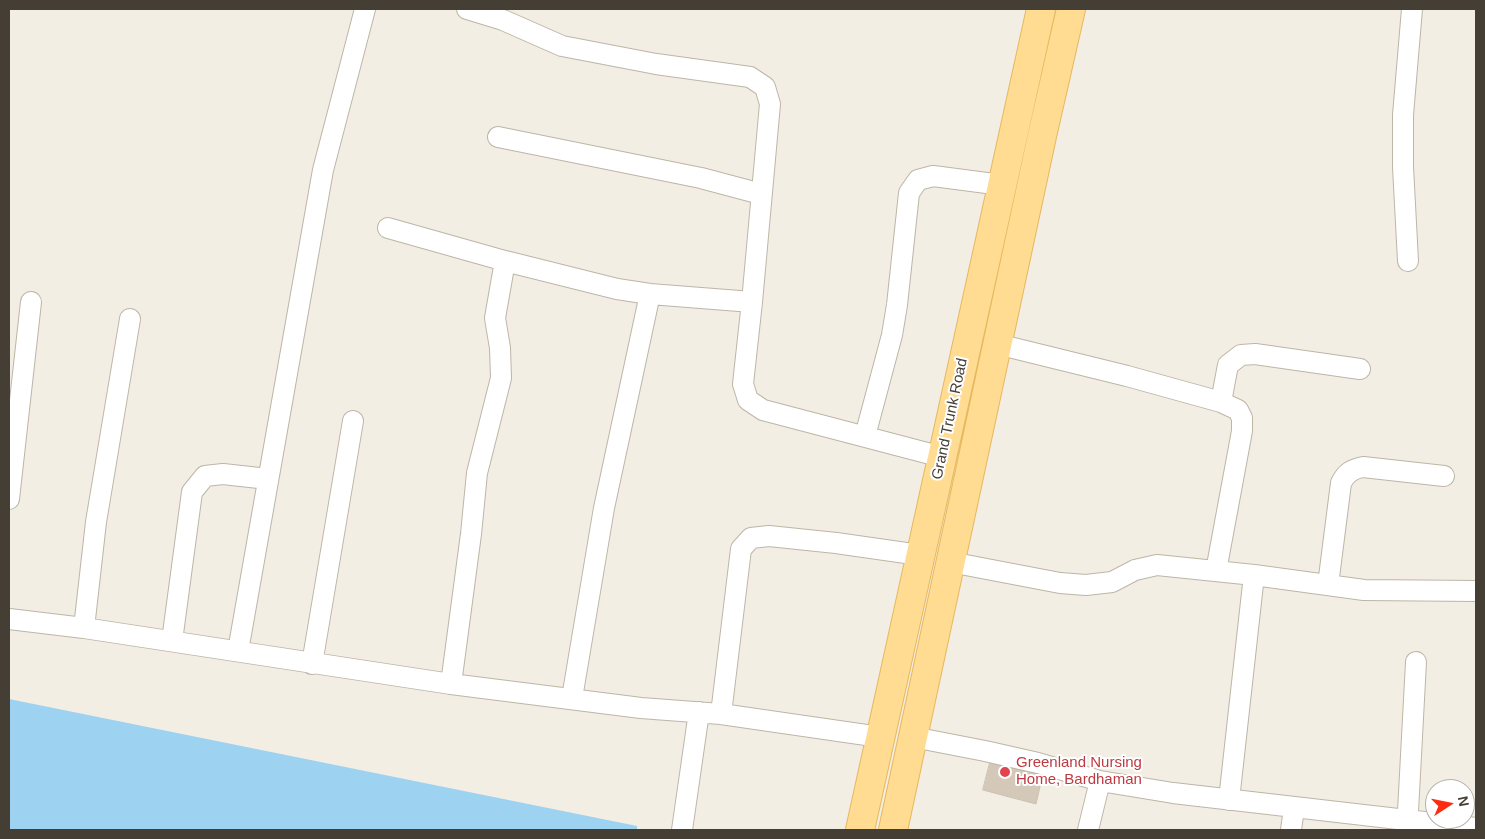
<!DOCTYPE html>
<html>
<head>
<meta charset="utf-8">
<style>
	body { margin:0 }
	#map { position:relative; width:1485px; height:839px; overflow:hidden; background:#f2eee4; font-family:Helvetica,sans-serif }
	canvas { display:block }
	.frame { position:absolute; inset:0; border:10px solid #453e34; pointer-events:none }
	.north { position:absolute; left:1425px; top:779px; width:50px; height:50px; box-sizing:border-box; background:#fff; border:1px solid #b5b2ae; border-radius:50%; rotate:79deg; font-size:14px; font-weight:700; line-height:20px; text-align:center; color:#453e34 }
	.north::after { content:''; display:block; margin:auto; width:18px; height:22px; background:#fe2b10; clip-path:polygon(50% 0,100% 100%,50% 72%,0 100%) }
</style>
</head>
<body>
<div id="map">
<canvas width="1485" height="839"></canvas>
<div class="frame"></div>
<div class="north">N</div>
</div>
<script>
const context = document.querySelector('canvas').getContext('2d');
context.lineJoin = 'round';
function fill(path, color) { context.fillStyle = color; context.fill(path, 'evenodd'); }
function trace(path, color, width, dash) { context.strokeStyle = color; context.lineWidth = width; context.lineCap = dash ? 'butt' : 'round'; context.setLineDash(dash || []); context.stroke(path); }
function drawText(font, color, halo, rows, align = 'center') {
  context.font = font + ' Helvetica,sans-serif'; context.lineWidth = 4; context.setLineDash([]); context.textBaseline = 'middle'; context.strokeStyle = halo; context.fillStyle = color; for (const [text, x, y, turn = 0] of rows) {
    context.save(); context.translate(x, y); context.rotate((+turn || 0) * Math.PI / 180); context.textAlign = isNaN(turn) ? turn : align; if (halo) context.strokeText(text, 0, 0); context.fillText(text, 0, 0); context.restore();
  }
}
const water = new Path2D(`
	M9,699L637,826V830H9Z`);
const building = new Path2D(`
	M992,755L1044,769L1036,804L983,790Z`);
const minor = new Path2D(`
	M467,9L503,20L562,46L656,64L750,77L765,87L770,104L752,302L743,384L748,400L763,410L942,457
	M498,137L701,178L761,194
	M388,228L505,261L617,289L650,294L752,302
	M1408,261L1403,167V115L1412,9
	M997,344L1127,376L1221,402L1238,410L1242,418V431L1216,571
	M1221,402L1228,365L1241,355L1255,354L1360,369
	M865,436L892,335L897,305L909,193L918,180L933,176L1002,185
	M9,499L31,302
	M950,562L1060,583L1086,585L1112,582L1135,570L1157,565L1254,575L1364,590L1476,591
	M1328,585L1341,483C1346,473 1352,469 1363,467L1444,476
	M9,619L84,628L451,684L641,708L721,714L880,737
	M84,628L96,522L130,319
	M172,641L192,492L205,476L223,474L268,479
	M238,651L323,170L365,9
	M312,664L353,421
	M451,684L471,534L477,473L501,378L500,348L495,318L505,261
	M572,698L604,508L650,294
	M721,714L741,549L751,538L769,536L836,543L920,555
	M913,737L985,751L1038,763L1100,781L1173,793L1476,828
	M1229,800L1254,575
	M682,830L699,712
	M1088,830L1100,781
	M1291,830L1294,808
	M1407,830L1416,662`);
const primary = new Path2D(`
	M860,830L1041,9
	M893,830L1042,136L1071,9`);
const markers = [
	[1005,772,6,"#e0444e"]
];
const streetNames = [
	["Grand Trunk Road",950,419,-78]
];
const healthNames = [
	["Greenland Nursing",1016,763],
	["Home, Bardhaman",1016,780]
];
fill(water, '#9ed2f1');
fill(building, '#d4c9b9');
trace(building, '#cfc0ad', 1);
trace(minor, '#beb5a7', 22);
trace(primary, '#e6b85f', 30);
trace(minor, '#fff', 20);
trace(primary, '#ffdc91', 28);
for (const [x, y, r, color] of markers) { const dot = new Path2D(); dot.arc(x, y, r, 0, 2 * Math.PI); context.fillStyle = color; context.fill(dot); trace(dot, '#fff', 2); }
drawText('15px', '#453e34', '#fff', streetNames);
drawText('15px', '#be3a42', '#fff', healthNames, 'left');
</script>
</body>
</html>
